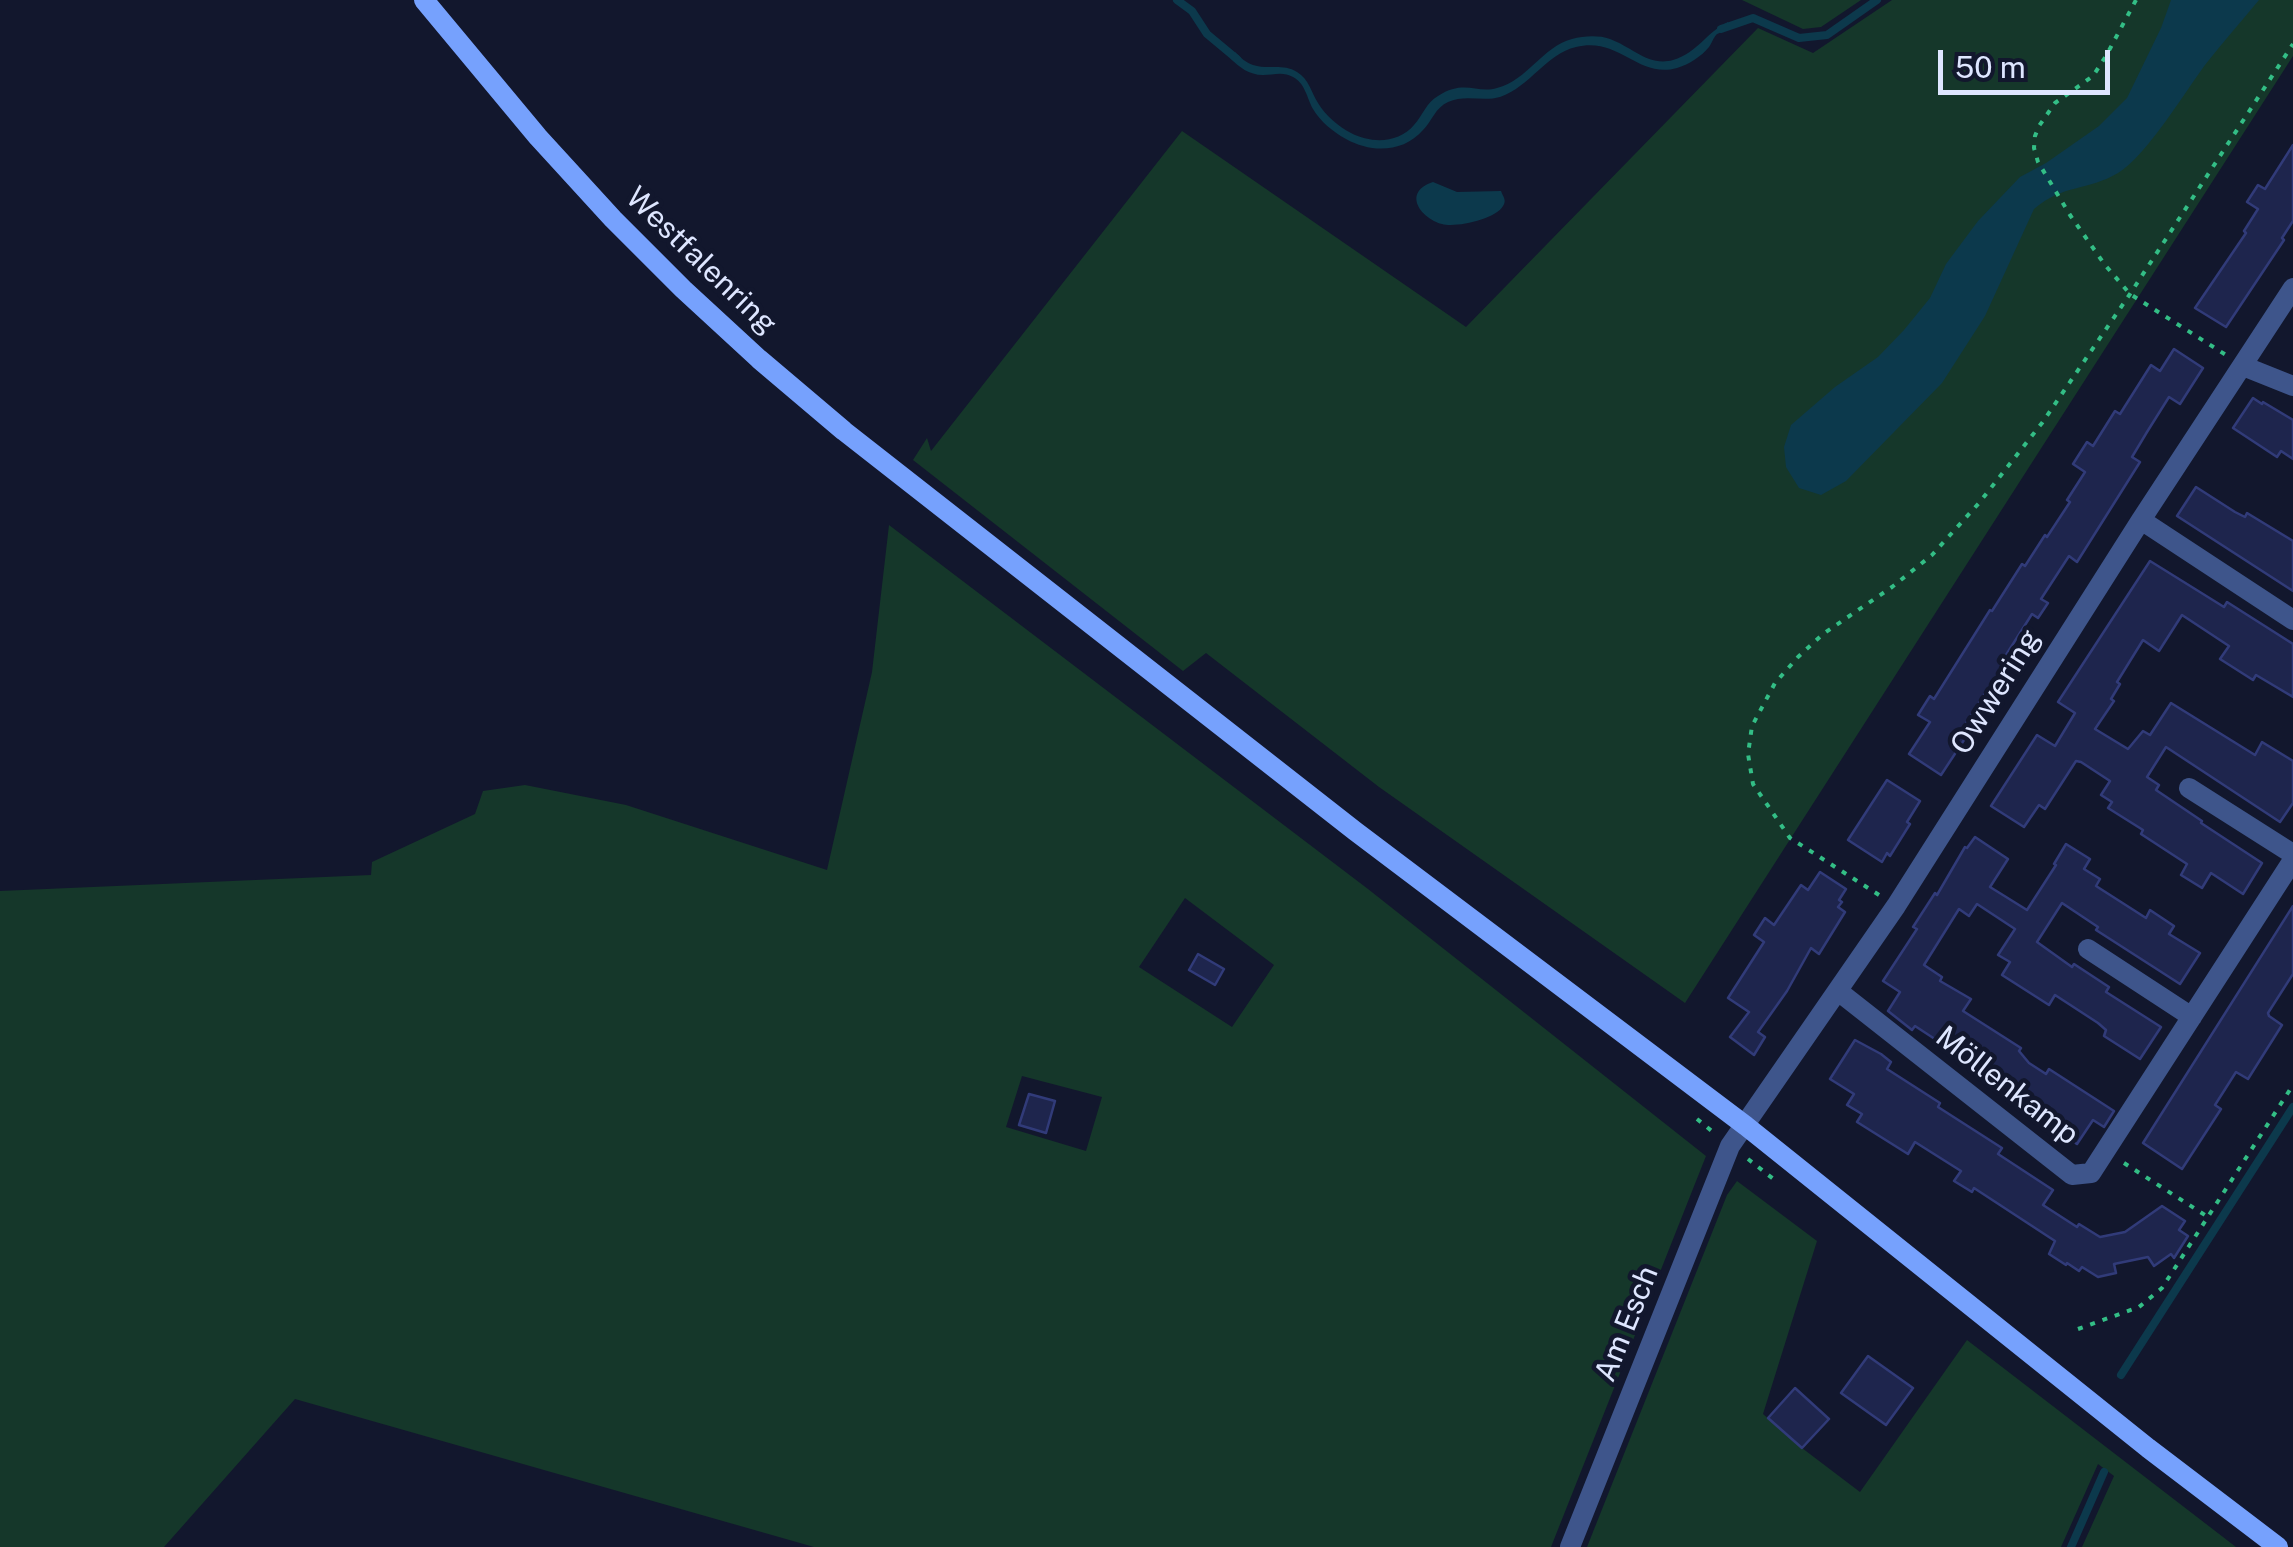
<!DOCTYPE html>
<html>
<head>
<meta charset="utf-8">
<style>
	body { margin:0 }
	#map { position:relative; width:2293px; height:1547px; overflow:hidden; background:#12172d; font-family:"Public Sans",sans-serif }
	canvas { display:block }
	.scale { position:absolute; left:1938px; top:50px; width:172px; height:45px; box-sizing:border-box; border:5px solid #dee6ff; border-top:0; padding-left:12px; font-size:30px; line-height:35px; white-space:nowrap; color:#dee6ff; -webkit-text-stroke:8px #12172d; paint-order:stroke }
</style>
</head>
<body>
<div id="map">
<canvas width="2293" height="1547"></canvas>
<div class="scale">50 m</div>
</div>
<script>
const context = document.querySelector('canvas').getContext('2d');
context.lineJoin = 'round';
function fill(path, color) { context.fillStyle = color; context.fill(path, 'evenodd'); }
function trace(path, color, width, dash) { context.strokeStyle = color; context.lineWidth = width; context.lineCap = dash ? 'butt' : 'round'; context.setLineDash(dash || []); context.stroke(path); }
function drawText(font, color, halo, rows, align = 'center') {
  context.font = font + ' "Public Sans",sans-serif'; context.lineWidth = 9; context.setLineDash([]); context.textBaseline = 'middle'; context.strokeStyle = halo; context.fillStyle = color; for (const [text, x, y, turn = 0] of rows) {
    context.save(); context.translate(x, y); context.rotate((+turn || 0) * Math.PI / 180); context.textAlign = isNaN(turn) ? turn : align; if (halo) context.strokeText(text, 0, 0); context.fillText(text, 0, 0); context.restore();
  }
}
const green = new Path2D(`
	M1742,0H1861L1821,27L1803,29Z
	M1892,0H2293V56L1685,1003L1379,787L1206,653L1183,671L913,460L927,438L931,451L1182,131L1466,327L1758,28L1813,53Z
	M889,525L1368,889L1706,1156L1551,1547H814L295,1399L164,1547H0V891L371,875L372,862L475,814L483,791L525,785L626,805L827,870L872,672ZM1185,898L1274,965L1232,1027L1139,967ZM1022,1076L1102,1097L1086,1151L1006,1127Z
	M1737,1181L1817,1241L1763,1414L1802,1448L1860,1492L1967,1340L2236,1547H2082L2114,1476L2098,1464L2061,1547H1587L1727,1195Z`);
const water = new Path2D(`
	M2171,0H2259C2241,22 2222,43 2205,65C2183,95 2147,155 2118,173C2088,191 2063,184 2034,209L1985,316L1942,383L1846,481L1821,495L1799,488L1786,467L1784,447L1791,425L1835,387L1878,357L1904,330L1930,298L1946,264L1978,221L2020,177L2046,163L2099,126L2127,98L2161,28Z
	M1728,22L1731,28C1730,28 1718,34 1717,34C1713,38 1712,43 1709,47C1702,56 1688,65 1677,68C1638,79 1619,36 1576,47C1546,54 1531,86 1500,97C1483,102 1465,94 1448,102C1435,108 1432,121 1423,130C1403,153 1371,153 1346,139C1333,132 1320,121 1313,109C1307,98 1305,83 1293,77C1283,71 1273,75 1263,75C1249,75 1239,67 1230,58L1235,52C1240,57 1246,63 1253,65C1268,70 1283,63 1297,72C1309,79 1311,92 1318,103C1325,115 1339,127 1351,133C1372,144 1399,143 1414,125C1423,115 1426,103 1438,96C1464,79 1477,94 1497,88C1528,80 1542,47 1572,39C1584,36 1598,35 1610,39C1632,47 1649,67 1673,60C1699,52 1705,33 1728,22Z
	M1433,182L1457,192L1501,191C1503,197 1507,200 1503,206C1496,219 1456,228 1442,224C1420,218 1402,192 1433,182Z`);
const stream = new Path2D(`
	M1177,0L1192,11L1207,34L1237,59
	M1721,29L1753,18L1799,38L1827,35L1877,0
	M2121,1375L2293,1107
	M2071,1547L2104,1472`);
const building = new Path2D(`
	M2293,145V221L2282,238L2284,240L2226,327L2195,308L2246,233L2244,231L2258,209L2247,202L2258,185L2265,189Z
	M2174,349L2203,368L2180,404L2169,397L2147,432L2132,457L2140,462L2077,562L2069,556L2041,599L2048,603L2038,618L2032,614L2006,655L2015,661L1992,695L1986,692L1960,733L1966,737L1941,775L1909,754L1930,722L1918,715L1930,696L1934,699L1990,610L1992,611L2022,564L2025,566L2045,535L2047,537L2070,502L2067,500L2085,472L2073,464L2087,442L2093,446L2115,411L2120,414L2151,365L2160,371Z
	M2253,398L2262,404L2263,402L2293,420V459L2281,451L2277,457L2233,428Z
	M2196,487L2235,512L2245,517L2247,513L2293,541V591L2177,516Z
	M2150,561L2224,607L2227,602L2293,644V697L2256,675L2253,680L2220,659L2229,646L2182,615L2159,651L2143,640L2117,682L2120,684L2111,699L2114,701L2095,729L2128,749L2143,731L2150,735L2171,703L2255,755L2262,742L2293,761V803L2280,822L2166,747L2147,777L2159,785L2156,790L2202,821L2201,823L2262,863L2243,894L2211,873L2202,888L2181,875L2187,864L2141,834L2143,830L2108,808L2112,802L2101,795L2110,781L2081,762L2076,761L2045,809L2039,805L2024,827L1991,806L2037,735L2055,746L2075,713L2058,702Z
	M1887,780L1920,801L1907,822L1910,824L1890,856L1887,853L1882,862L1848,840Z
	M1975,837L2008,859L1990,887L2027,910L2056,865L2054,864L2066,844L2090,859L2084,869L2100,879L2096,886L2146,918L2150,910L2174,926L2169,934L2200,953L2180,984L2096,930L2098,927L2062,903L2037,942L2072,967L2074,964L2109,987L2106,992L2161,1027L2140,1059L2104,1036L2106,1030L2098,1023L2055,995L2049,1005L2002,975L2010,962L1998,955L2015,929L1977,904L1969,916L1959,909L1924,965L1942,977L1940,981L1971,999L1963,1011L2021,1048L2019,1051L2029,1063L2046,1074L2049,1069L2114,1111L2104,1127L2093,1120L2077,1144L2048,1126L2051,1121L1996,1085L1999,1081L1915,1026L1912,1030L1888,1011L1900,992L1883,981L1917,929L1913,927L1935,893L1937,895L1965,847L1967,848Z
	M1820,872L1846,889L1839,900L1842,902L1838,907L1845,912L1819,954L1811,948L1787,991L1758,1032L1765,1037L1754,1055L1730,1037L1749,1012L1728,998L1764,942L1754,935L1765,918L1774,925L1801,885L1808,890Z
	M2293,906V974L2268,1013L2269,1016L2282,1025L2248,1079L2236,1072L2215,1105L2221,1109L2182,1169L2143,1143Z
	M1198,954L1224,969L1215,985L1189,970Z
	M1855,1040L1881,1054L1891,1062L1887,1069L1940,1103L1938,1107L2002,1148L1998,1154L2053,1190L2043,1205L2077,1227L2079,1224L2100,1237L2125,1232L2162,1206L2185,1221L2179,1230L2188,1236L2174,1258L2171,1254L2154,1266L2148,1257L2114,1264L2116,1273L2098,1277L2082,1267L2079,1271L2067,1263L2066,1265L2049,1254L2055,1241L1974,1188L1972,1192L1954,1181L1961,1171L1915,1142L1908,1154L1857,1122L1862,1114L1847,1105L1854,1094L1830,1079Z
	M1029,1094L1055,1101L1046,1133L1019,1125Z
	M1868,1356L1913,1388L1886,1425L1841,1393Z
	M1795,1388L1829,1419L1802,1448L1768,1418Z`);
const path = new Path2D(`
	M2136,0L2106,56L2093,76L2055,103L2039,126L2035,136L2034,148L2038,162L2070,215L2105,265L2130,294L2226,355
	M1879,895L1790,838L1753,784L1748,754L1752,726L1775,683L1798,657L1823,634L1892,587L1932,555L1979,503L2042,423L2130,294L2293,44
	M1697,1119L1713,1132
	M1748,1159L1776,1181
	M2124,1163L2208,1217
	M2078,1329L2139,1307L2162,1288L2293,1085`);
const street = new Path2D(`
	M2243,366L2293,386
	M2141,520L2293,620
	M2189,788L2293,854
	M2088,949L2192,1017
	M1838,991L2072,1175L2091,1173L2293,860
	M1570,1547L1730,1146L1896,906L2141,520L2293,288`);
const secondary = new Path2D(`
	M424,0L538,137L613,219L683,289L759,359L844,431L1355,831L1746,1126L2148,1448L2278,1547`);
const streetNames = [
	["Westfalenring",701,261,44],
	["Owwering",1996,692,-58],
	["Möllenkamp",2007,1086,38],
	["Am Esch",1627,1324,-68]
];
fill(green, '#15372a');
fill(water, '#0c394c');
trace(stream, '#0c394c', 8);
fill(building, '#1e254d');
trace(building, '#313b79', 2.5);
trace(path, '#33be86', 4, [5, 8]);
trace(street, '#3e558b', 20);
trace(secondary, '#76a1fd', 20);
drawText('30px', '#dee6ff', '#12172d', streetNames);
</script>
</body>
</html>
